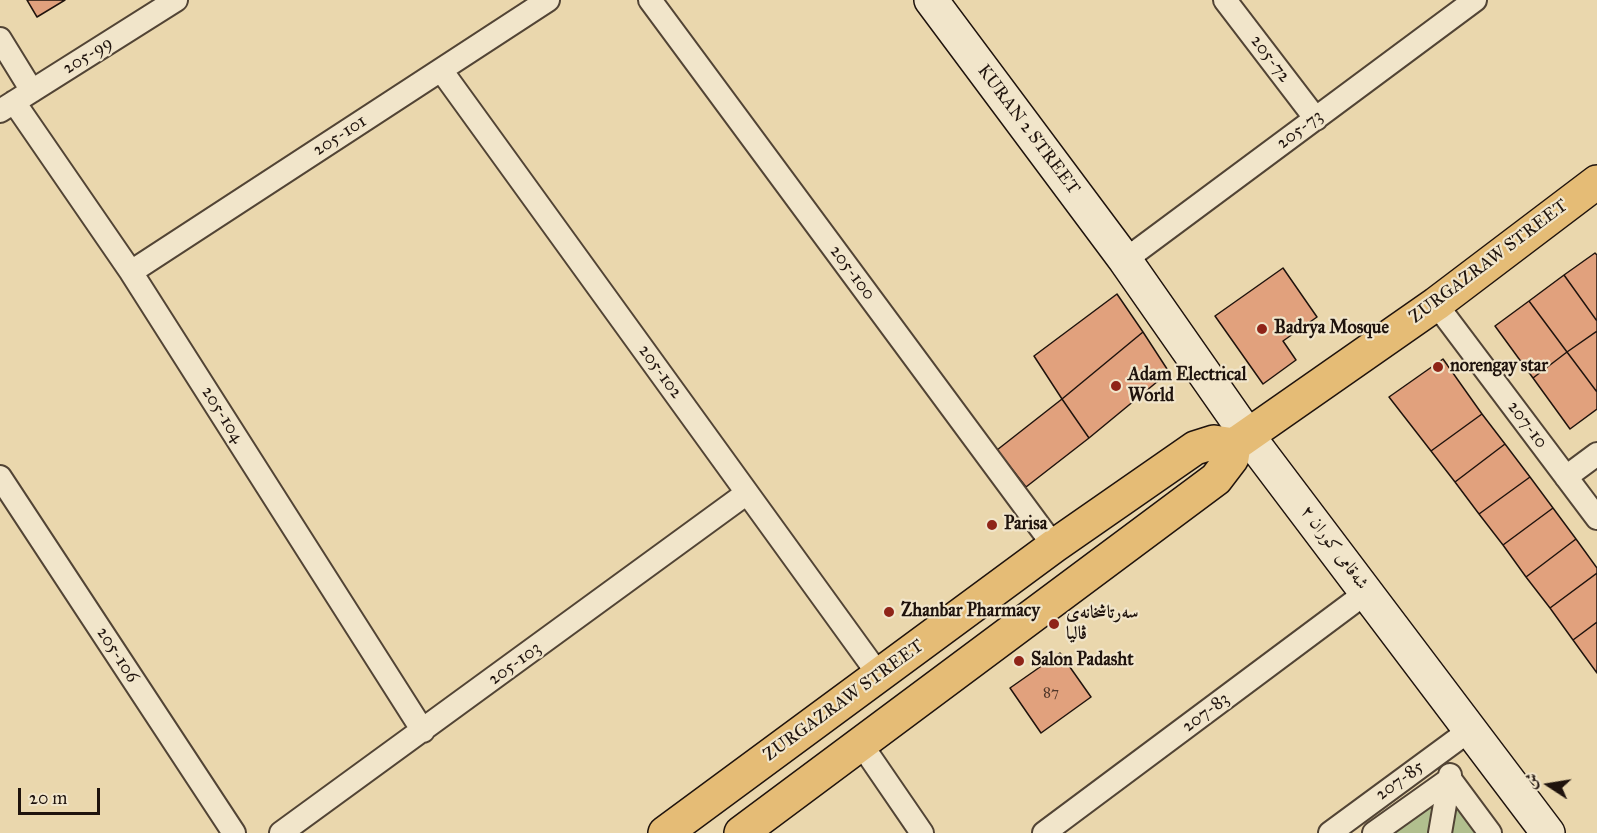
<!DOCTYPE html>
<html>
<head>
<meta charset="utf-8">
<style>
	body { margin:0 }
	#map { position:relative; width:1597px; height:833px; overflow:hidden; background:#ead7ad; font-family:"IM FELL Great Primer",Amiri,serif }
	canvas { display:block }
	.north { position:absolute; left:1519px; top:755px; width:60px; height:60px; -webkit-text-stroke:4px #f1e5ca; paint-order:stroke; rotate:282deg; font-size:16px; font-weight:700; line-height:24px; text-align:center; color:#1f130d }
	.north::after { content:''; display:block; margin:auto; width:21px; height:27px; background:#1f130d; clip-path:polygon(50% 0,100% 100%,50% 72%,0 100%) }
	.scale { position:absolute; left:18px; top:788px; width:82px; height:27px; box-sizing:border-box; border:3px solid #1f130d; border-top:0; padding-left:8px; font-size:18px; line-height:21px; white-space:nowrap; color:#1f130d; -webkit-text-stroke:4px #f1e5ca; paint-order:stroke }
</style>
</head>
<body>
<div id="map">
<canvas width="1597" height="833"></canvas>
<div class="north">ش</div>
<div class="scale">20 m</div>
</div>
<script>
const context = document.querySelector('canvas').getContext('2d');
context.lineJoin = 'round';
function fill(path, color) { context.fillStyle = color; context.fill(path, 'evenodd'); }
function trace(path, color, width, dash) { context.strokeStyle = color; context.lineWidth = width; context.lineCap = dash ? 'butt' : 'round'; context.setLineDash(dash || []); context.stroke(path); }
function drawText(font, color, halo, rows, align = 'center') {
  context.font = font + ' "IM FELL Great Primer",Amiri,serif'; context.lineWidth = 4.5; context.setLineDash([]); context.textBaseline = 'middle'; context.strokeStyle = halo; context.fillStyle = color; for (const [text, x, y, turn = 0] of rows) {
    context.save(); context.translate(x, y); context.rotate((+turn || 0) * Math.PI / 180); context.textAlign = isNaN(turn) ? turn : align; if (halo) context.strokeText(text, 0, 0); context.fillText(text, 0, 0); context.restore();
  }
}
const green = new Path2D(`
	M1450,775L1493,833H1371Z`);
const building = new Path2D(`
	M27,0H65L37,17Z
	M1595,253L1597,255V321L1564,275Z
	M1283,268L1317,317L1283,341L1296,360L1263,384L1215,316Z
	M1564,275L1597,321V331L1567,352L1529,301Z
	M1117,294L1143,332L1062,399L1034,356Z
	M1529,301L1567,352L1533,378L1495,326Z
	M1597,331V392L1567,352Z
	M1143,332L1169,372L1089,438L1062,399Z
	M1567,352L1597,392V409L1570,429L1533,378Z
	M1443,359L1482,414L1431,451L1389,397Z
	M1062,399L1089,438L1026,487L997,450Z
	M1482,414L1505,444L1455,482L1431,451Z
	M1505,444L1530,477L1479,514L1455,482Z
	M1530,477L1553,508L1503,545L1479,514Z
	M1553,508L1576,539L1526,577L1503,545Z
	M1576,539L1597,568V573L1550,608L1526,577Z
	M1597,573V622L1573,640L1550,608Z
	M1597,622V673L1573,640Z
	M1060,653L1091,697L1041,733L1010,688Z`);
const street = new Path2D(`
	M650,0L1054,546
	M1225,0L1316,119
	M0,39L32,91
	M441,70L879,675
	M14,102L131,272L423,731
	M0,111L176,0
	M1125,260L1475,0
	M131,272L548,0
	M1436,304L1597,518
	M0,477L234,833
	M1566,477L1597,454
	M861,744L922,833
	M281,833L747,493
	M1044,833L1367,592
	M1330,833L1470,730
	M1374,833L1450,779L1490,833
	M1440,833L1450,775`);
const secondary = new Path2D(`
	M931,0L1125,260L1248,436L1548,833`);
const primary = new Path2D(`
	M665,833L1054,546L1195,448L1214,442L1234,445
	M741,833L1216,479L1232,458L1234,445L1436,304L1597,182`);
const markers = [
	[1262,329,6,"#8f2418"],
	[1438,367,6,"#8f2418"],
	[1116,386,6,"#8f2418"],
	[992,525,6,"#8f2418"],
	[889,612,6,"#8f2418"],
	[1054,624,6,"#8f2418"],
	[1019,661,6,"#8f2418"]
];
const numberNames = [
	["87",1051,693]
];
const streetNames = [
	["205-99",88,56,-32],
	["205-72",1270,59,53],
	["KURAN 2 STREET",1028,130,53],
	["205-73",1300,130,-37],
	["205-101",340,136,-33],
	["ZURGAZRAW STREET",1489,262,-37],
	["205-100",852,273,53],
	["205-102",660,372,54],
	["205-104",222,415,58],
	["207-10",1527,425,53],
	["شەقامی کوران ٢",1334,548,53],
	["205-106",117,655,57],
	["205-103",515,664,-36],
	["ZURGAZRAW STREET",844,701,-36],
	["207-83",1206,713,-37],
	["207-85",1400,781,-36]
];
const poiNames = [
	["Badrya Mosque",1274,329],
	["norengay star",1450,367],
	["Adam Electrical",1128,376],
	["World",1128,397],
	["Parisa",1004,525],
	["Zhanbar Pharmacy",901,612],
	["سەرتاشخانەی",1066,614],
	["ڤالیا",1066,635],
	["Salon Padasht",1031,661]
];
fill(green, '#b1bf8e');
fill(building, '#e1a17d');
trace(building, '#1f130d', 1.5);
trace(street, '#524435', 26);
trace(secondary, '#1f130d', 36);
trace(primary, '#1f130d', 36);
trace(street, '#f1e5ca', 22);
trace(secondary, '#f1e5ca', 33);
trace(primary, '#e5bc76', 33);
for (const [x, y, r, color] of markers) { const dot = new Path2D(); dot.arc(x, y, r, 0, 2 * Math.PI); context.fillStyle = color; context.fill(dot); trace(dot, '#f1e5ca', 2); }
drawText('15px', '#503629', null, numberNames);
drawText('18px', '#1f130d', '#f1e5ca', streetNames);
drawText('bold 18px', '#1f130d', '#f1e5ca', poiNames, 'left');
</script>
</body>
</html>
